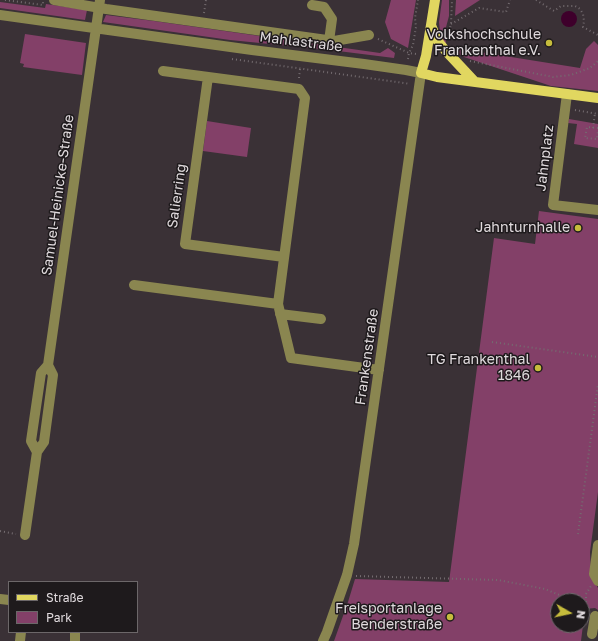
<!DOCTYPE html>
<meta charset="utf-8">
<style>
body{margin:0}
#map{position:relative;width:598px;height:641px;overflow:hidden;background:#3a3136;font-family:"Golos Text",sans-serif}
canvas{display:block}
.legend{position:absolute;left:8px;top:581px;width:130px;height:52px;box-sizing:border-box;background:#1e1a1c;border:1px solid #6c6769;margin:0;padding:5px 7px;list-style:none;font-size:12px;color:#e0dadd}
.legend li{display:flex;align-items:center;gap:8px;height:20px}
.legend b{width:20px;border:1px solid #6c6769}
.north{position:absolute;left:550px;top:593px;width:40px;height:40px;box-sizing:border-box;background:#1e1a1c;border:1px solid #6c6769;border-radius:50%;rotate:99deg;font-size:11px;font-weight:700;line-height:16px;text-align:center;color:#e0dadd}
.north::after{content:'';display:block;margin:auto;width:14px;height:18px;background:#c6bc3c;clip-path:polygon(50% 0,100% 100%,50% 72%,0 100%)}
</style>
<div id="map">
<canvas width="598" height="641"></canvas>
<ul class="legend">
<li><b style="height:5px;background:#e1d760"></b>Straße</li>
<li><b style="height:11px;background:#834068"></b>Park</li>
</ul>
<div class="north">N</div>
</div>
<script>
const context = document.querySelector('canvas').getContext('2d');
context.lineJoin = 'round';
function fill(path, color) { context.fillStyle = color; context.fill(path, 'evenodd'); }
const toPath = rows => new Path2D(rows.map(r => 'M' + r).join(''));
function stroke(path, color, width, dash) { context.strokeStyle = color; context.lineWidth = width; context.lineCap = dash ? 'butt' : 'round'; context.setLineDash(dash || []); context.stroke(path); }
function write(font, color, halo, rows, align = 'center') {
  context.font = font + ' "Golos Text",sans-serif'; context.lineWidth = 3; context.setLineDash([]); context.textBaseline = 'middle'; context.strokeStyle = halo; context.fillStyle = color; for (const [text, x, y, turn = 0] of rows) {
    context.save(); context.translate(x, y); context.rotate((+turn || 0) * Math.PI / 180); context.textAlign = isNaN(turn) ? turn : align; if (halo) context.strokeText(text, 0, 0); context.fillText(text, 0, 0); context.restore();
  }
}
fill(toPath([
 [391,0,416,0,408,48,391,39,385,22],
 [442,0,449,0,449,16,445,31,446,44,444,43,440,32,439,22],
 [456,0,480,0,455,16],
 [0,2,45,8,46,4,87,10,85,20,0,8],
 [106,15,154,21,380,53,388,48,395,53,394,58,330,50,230,40,103,22],
 [25,34,86,43,82,75,23,67,24,64,20,63],
 [594,41,598,45,598,91,551,86,464,57,457,53,461,49,580,68,586,49],
 [569,119,598,124,598,148,574,144,577,124,568,123],
 [207,121,251,128,247,157,203,151],
 [539,211,598,219,598,492,590,552,591,575,598,588,598,610,595,608,585,609,581,641,334,641,348,602,355,579,449,582,494,238,535,244],
 [558,601,582,601,582,625,558,625]
]), '#834068');
fill(toPath([
 '561 19a8 8 0 1 1 16 0a8 8 0 1 1-16 0Z'
]), '#3e002b');
stroke(toPath([
 [5,0,43,5,43,1],
 [536,0,554,11,561,6,575,6,580,9,583,14,584,21,583,27,598,35],
 [204,13,206,0],
 [451,24,479,8,506,12,510,0],
 [378,39,409,53,416,54],
 [449,39,449,32,451,24,452,0],
 [232,59,404,83,410,84],
 [408,59,409,53,413,45,416,27,415,18,418,0],
 [470,61,553,77,571,75,590,68,598,61],
 [299,78,300,69],
 [575,110,598,114],
 [593,128,595,113],
 [598,128,587,127,585,138,597,139,598,130],
 [492,342,598,357],
 [0,531,16,534],
 [578,534,598,384],
 [356,576,498,580,545,589,574,601],
 [582,604,586,606,589,609],
 [586,606,586,594,591,586]
]), '#746c70', 2, [1, 3]);
stroke(toPath([
 [54,0,106,9,334,41,369,35],
 [312,5,324,7,332,19,329,41],
 [0,15,252,50,364,64,406,70,421,73,354,544,347,575,327,632,323,641],
 [163,71,299,89,305,98,278,304,291,358,379,370],
 [208,77,185,244,284,257],
 [567,94,553,205,598,210],
 [134,285,278,304],
 [280,314,321,319],
 [37,452,44,442,53,375,48,365],
 [25,535,37,452,31,441,41,373,48,365,100,0],
 [598,545,594,574,598,581],
 [0,599,9,600],
 [592,634,595,616,598,618],
 [20,641,21,632],
 [75,641,75,632]
]), '#8a8650', 10);
stroke(toPath([
 [435,0,426,56,421,73,437,77,598,98],
 [431,25,437,40,445,50,474,81]
]), '#e1d760', 10);
for (const [x, y, r, color] of [
 [549,43,4,"#c6bc3c"],
 [578,228,4,"#c6bc3c"],
 [538,368,4,"#c6bc3c"],
 [450,617,4,"#c6bc3c"]
]) { const dot = new Path2D(); dot.arc(x, y, r, 0, 2 * Math.PI); context.fillStyle = color; context.fill(dot); stroke(dot, '#1e1a1c', 1.5); }
write('14px', '#e0dadd', '#1e1a1c', [
 ["Volkshochschule",541,35],
 ["Frankenthal e.V.",541,51],
 ["Jahnturnhalle",570,228],
 ["TG Frankenthal",530,360],
 ["1846",530,376],
 ["Freisportanlage",442,609],
 ["Benderstraße",442,625]
], 'right');
write('14px', '#e0dadd', '#1e1a1c', [
 ["Mahlastraße",301,42,7],
 ["Jahnplatz",545,158,-83],
 ["Samuel-Heinicke-Straße",58,195,-82],
 ["Salierring",177,196,-82],
 ["Frankenstraße",367,357,-82]
]);
</script>
